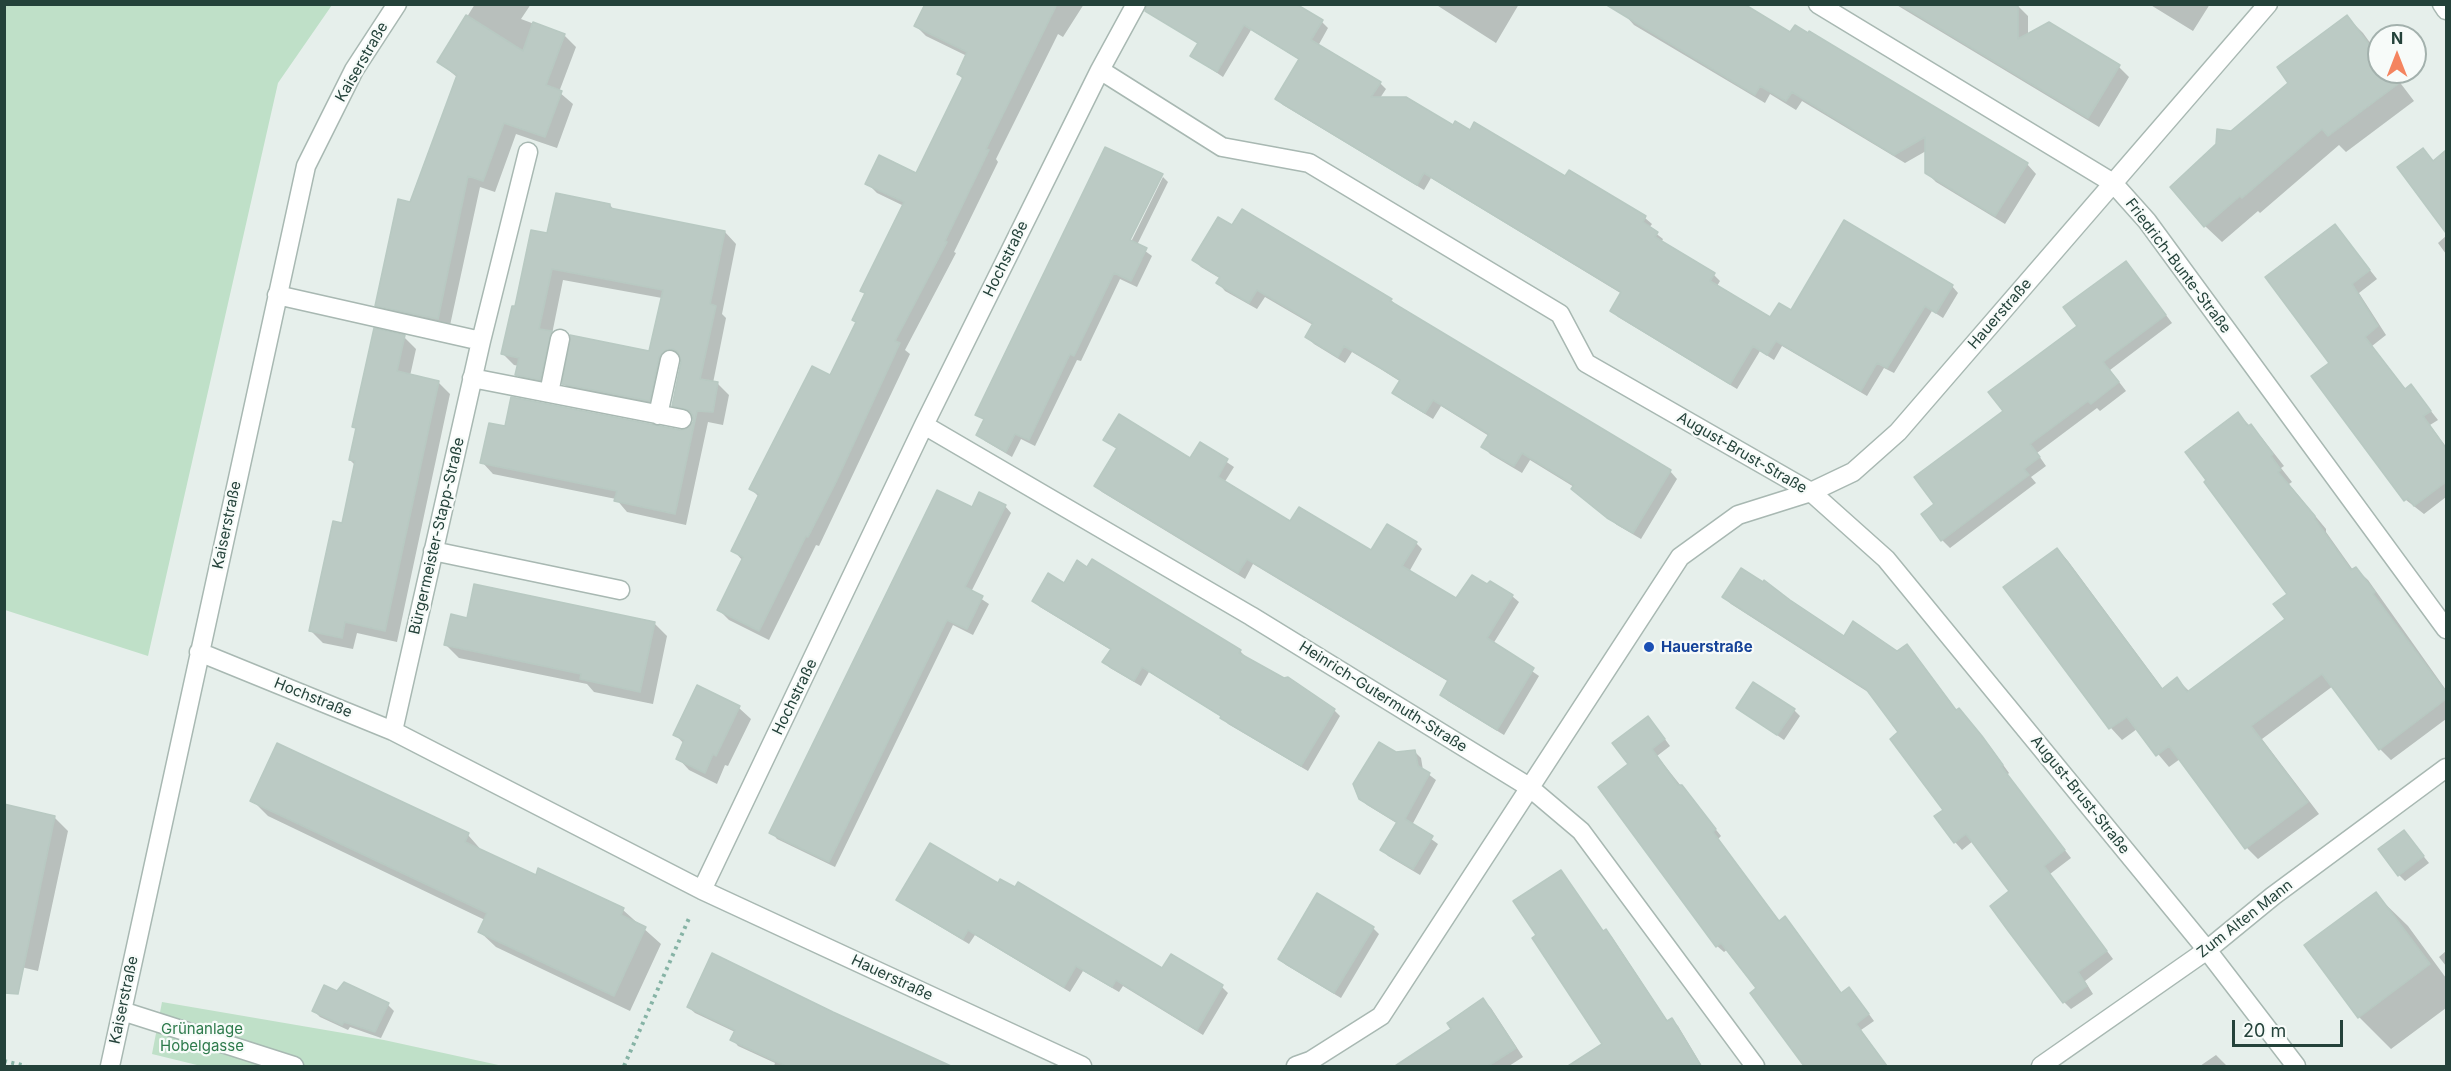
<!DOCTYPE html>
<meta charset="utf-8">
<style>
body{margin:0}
#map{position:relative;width:2451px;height:1071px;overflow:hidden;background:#e6efeb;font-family:Inter,sans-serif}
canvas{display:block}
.frame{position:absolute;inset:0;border:6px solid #24423a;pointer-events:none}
.north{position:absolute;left:2367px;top:24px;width:60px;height:60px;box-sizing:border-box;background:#f7fbf9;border:2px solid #a3b1ad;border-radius:50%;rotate:0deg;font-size:16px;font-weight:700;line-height:24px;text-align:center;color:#24423a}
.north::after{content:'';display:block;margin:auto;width:21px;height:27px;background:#f4845f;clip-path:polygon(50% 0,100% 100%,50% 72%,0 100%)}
.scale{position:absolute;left:2232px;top:1020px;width:111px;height:27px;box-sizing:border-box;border:3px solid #24423a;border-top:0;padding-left:8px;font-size:18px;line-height:21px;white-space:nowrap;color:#24423a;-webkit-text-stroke:4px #f7fbf9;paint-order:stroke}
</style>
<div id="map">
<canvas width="2451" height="1071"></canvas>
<div class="frame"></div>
<div class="north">N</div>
<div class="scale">20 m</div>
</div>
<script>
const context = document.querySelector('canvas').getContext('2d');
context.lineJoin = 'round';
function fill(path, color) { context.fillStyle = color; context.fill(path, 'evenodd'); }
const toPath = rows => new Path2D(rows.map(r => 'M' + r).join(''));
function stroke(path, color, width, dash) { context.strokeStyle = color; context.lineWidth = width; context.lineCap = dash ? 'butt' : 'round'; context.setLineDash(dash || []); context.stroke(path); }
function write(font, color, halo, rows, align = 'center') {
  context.font = font + ' Inter,sans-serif'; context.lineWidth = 4.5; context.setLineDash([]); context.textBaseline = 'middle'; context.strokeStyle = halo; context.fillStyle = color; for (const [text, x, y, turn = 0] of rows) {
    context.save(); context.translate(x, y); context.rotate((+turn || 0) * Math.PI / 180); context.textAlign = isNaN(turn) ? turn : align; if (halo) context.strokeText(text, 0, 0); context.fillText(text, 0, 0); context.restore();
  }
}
fill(toPath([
 [5,4,332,5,278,83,148,656,5,610],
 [162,1002,384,1040,503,1066,201,1066,152,1054]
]), '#bfe0c8');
fill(toPath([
 [475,4,531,4,521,19,564,35,576,47,559,92,573,104,557,148,516,134,495,192,480,187,449,330,389,317,377,305,458,78,439,62],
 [927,4,1084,4,1063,37,1058,34,996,159,998,162,954,252,956,253,905,350,910,354,819,546,816,545,769,640,729,620,719,610,743,561,733,550,759,497,751,489,831,377,857,323,853,320,866,295,861,290,904,206,877,193,867,183,917,175,963,79,958,74,967,56,926,36,916,26],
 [1435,4,1519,4,1496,43],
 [1895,4,2016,4,2028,16,2028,35,2049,24,2119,67,2129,77,2099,127],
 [2149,4,2210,4,2193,31],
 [1625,15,2027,164,2036,174,2005,224,1936,182,1926,172,1926,151,1905,163,1802,101,1796,110,1770,94,1765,103,1634,25],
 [2347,17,2363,33,2379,55,2379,72,2392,72,2414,101,2346,152,2339,145,2260,213,2258,211,2222,242,2205,226,2290,83],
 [1165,21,1322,22,1328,28,1318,46,1380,83,1386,89,1380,98,1454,127,1565,178,1569,172,1645,218,1652,224,1649,228,1663,239,1661,243,1714,275,1720,281,1717,286,1771,319,1792,312,1845,222,1952,286,1958,293,1943,318,1932,311,1894,373,1884,368,1867,396,1782,346,1774,360,1760,351,1737,389,1618,317,1612,311,1622,294,1431,178,1424,190,1283,105,1277,99,1300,60,1251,30,1223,77,1192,56,1199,44],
 [2446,152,2446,231,2399,168,2433,162],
 [1163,177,1168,182,1137,245,1152,256,1137,287,1120,279,1081,361,1077,360,1035,446,1021,439,1012,457,985,441,978,435,985,421,977,414,1126,246,1128,248],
 [610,205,615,211,725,232,736,244,722,314,726,318,713,383,718,384,729,395,723,425,708,422,686,525,627,512,616,499,493,474,482,462,506,427,680,432,687,431,694,422,694,419,685,416,673,405,682,360,678,360,661,412,575,395,564,384,651,352,662,298,563,280,552,334,562,344,551,390,528,386,517,375,519,366,514,365,503,354,516,308,548,235],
 [2335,226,2377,279,2359,293,2386,335,2372,346,2406,390,2411,386,2438,420,2430,425,2446,447,2446,497,2424,514,2406,500,2331,363],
 [2446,236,2446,254,2438,243],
 [1194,260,1391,300,1398,307,1670,471,1677,479,1641,539,1617,525,1581,496,1574,487,1530,460,1522,473,1490,454,1483,446,1489,436,1441,406,1433,419,1402,400,1394,393,1401,382,1382,370,1352,352,1345,363,1314,344,1307,337,1313,325,1265,297,1257,309,1225,291,1218,283,1221,279,1201,267],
 [2133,271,2172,323,2110,370,2126,391,2100,411,2097,408,2037,453,2046,466,2031,477,2036,483,1950,548,1942,540,1936,505,2005,412,2079,326],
 [404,337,416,349,410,376,438,382,450,394,397,642,357,633,353,649,323,643,311,631,343,525,355,465,350,460,357,429,354,426],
 [2238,414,2262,438,2284,466,2281,468,2292,482,2289,484,2326,529,2326,532,2353,570,2356,569,2368,580,2446,690,2446,719,2391,760,2380,749,2333,686,2262,739,2319,814,2258,859,2247,848,2180,759,2169,767,2137,729,2122,740,2111,728,2006,587,2057,549,2068,561,2163,689,2177,679,2190,692,2287,620,2289,594],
 [1105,440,1191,460,1200,444,1234,467,1224,483,1291,523,1371,552,1416,543,1422,549,1409,572,1456,600,1490,583,1512,596,1519,602,1493,644,1539,676,1504,735,1448,701,1442,695,1449,682,1253,564,1245,579,1102,492,1096,486,1118,450],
 [1005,506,1011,513,971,592,989,604,973,635,953,625,835,867,777,839,771,832,973,509],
 [1065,585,1240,651,1246,657,1334,710,1340,716,1308,771,1228,724,1222,717,1149,672,1141,686,1110,668,1104,662,1111,650,1040,607,1033,600],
 [1724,597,1789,601,1844,638,1897,652,1907,646,1914,653,1957,711,1966,717,1989,745,2009,773,2007,775,2071,858,2050,874,2113,959,2085,981,2093,994,2071,1009,2064,1002,2011,892,1973,841,1962,850,1955,842,1945,810,1900,733,1871,694,1731,604],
 [468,620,654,623,667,636,653,704,594,692,587,684,459,658,446,645],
 [698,687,739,708,751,719,728,766,725,765,717,784,689,770,678,758,684,744,675,734],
 [1738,708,1794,710,1800,716,1784,740],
 [1654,724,1670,746,1657,756,1721,836,1718,839,1780,922,1785,918,1791,924,1842,994,1849,989,1855,995,1874,1021,1861,1030,1887,1066,1807,1066,1752,993,1758,988,1728,949,1724,952,1717,946,1600,787,1630,765],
 [1415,752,1421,758,1423,770,1436,780,1412,825,1438,844,1420,875,1388,856,1382,850,1398,824,1367,805,1360,798],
 [252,800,468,835,483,852,536,877,539,870,623,910,661,944,630,1011,496,947,480,932,485,920,268,816],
 [54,817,68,831,38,971,4,963],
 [2404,832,2429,863,2405,881,2399,875],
 [1561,872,1604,932,1606,931,1612,937,1668,1022,1672,1020,1678,1026,1702,1066,1626,1066,1538,936],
 [998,885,1163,970,1172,956,1222,987,1228,993,1203,1035,1123,986,1119,992,1083,971,1070,992,975,935,969,944,904,905,898,899],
 [2375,894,2408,926,2446,978,2446,1008,2391,1049,2359,1017],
 [1373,928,1379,934,1341,998,1286,965,1279,959],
 [2446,951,2446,966,2439,957],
 [713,955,945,1066,774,1066,775,1063,738,1046,732,1039,735,1032,695,1013,688,1007],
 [337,993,388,1005,394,1011,381,1038,350,1027,348,1030,320,1017,314,1011],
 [1483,1000,1491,1008,1523,1057,1509,1066,1397,1066,1453,1029],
 [2216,1055,2227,1066,2200,1066]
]), '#0003');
const building = toPath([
 [925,4,1057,4,986,149,989,150,945,241,947,242,895,341,900,343,836,482,808,537,806,536,759,631,717,610,743,557,731,551,759,494,749,489,812,366,830,375,856,322,852,320,865,293,860,291,904,202,865,184,879,155,916,173,963,77,957,74,967,52,914,26,925,4],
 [1147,4,1296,4,1323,20,1311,40,1381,82,1371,97,1406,97,1453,125,1455,121,1470,130,1474,122,1565,176,1569,170,1646,216,1643,222,1658,232,1655,237,1715,273,1710,281,1770,317,1779,303,1791,310,1844,220,1953,285,1936,313,1925,306,1887,368,1877,363,1861,391,1776,341,1767,355,1753,346,1730,384,1610,311,1621,292,1424,173,1417,185,1275,99,1299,59,1244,25,1217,72,1190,56,1198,43,1145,11,1147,4],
 [1605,4,1744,4,1790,32,1795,25,1808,33,1809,31,2028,163,1995,216,1925,173,1925,137,1894,155,1792,92,1786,101,1760,86,1755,95,1605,4],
 [1899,4,2018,4,2018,39,2049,22,2120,65,2088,118,1899,4],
 [466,15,523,51,533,22,565,34,546,85,562,91,545,137,504,123,483,181,468,176,438,319,375,306,398,199,410,202,457,75,437,62,466,15],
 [2347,15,2379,58,2379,72,2389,72,2398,84,2328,136,2322,129,2242,198,2240,196,2204,227,2170,187,2216,144,2217,129,2231,131,2288,83,2277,67,2347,15],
 [1105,147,1163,174,1130,240,1147,248,1131,281,1114,273,1074,356,1070,354,1029,440,1015,434,1006,452,976,435,984,419,975,415,1105,147],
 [2423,148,2433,161,2446,150,2446,233,2397,167,2423,148],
 [556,193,610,204,610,208,725,231,710,304,716,306,700,379,718,382,713,412,697,411,675,514,614,501,617,491,480,463,489,423,505,426,511,397,680,430,686,429,693,422,693,416,689,410,672,406,681,362,678,352,673,349,666,350,659,357,650,401,562,384,570,335,649,351,663,290,552,269,539,329,552,331,540,380,515,375,519,358,501,354,512,306,515,306,531,230,547,233,556,193],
 [1242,209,1392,299,1390,301,1671,470,1633,533,1607,518,1571,489,1574,485,1522,453,1514,466,1481,447,1489,434,1433,400,1425,413,1392,393,1400,380,1373,363,1344,346,1338,357,1305,337,1313,323,1257,290,1249,303,1216,283,1220,277,1192,260,1218,217,1232,225,1242,209],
 [2335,224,2370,270,2352,284,2378,326,2365,337,2405,389,2411,384,2431,411,2423,416,2446,448,2446,482,2414,506,2408,498,2404,501,2311,376,2329,363,2265,277,2335,224],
 [2126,261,2166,315,2103,362,2119,382,2091,404,2088,401,2030,444,2040,457,2024,469,2029,475,1941,541,1921,514,1934,504,1914,477,2003,411,1988,392,2077,326,2063,307,2126,261],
 [374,328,405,335,397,371,439,381,385,631,345,622,342,638,309,631,333,521,342,523,355,461,349,460,356,428,352,427,374,328],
 [2238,412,2248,426,2251,424,2273,454,2271,456,2281,470,2278,472,2315,516,2315,519,2351,570,2356,567,2375,592,2373,594,2446,692,2446,699,2379,750,2322,674,2251,726,2308,802,2245,849,2169,746,2156,756,2127,717,2109,729,2003,587,2057,548,2162,689,2177,677,2187,692,2285,619,2273,604,2287,594,2204,482,2206,480,2185,452,2238,412],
 [1119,414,1190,458,1200,442,1228,459,1218,477,1290,521,1299,507,1371,550,1387,524,1417,542,1402,566,1456,598,1472,575,1487,584,1490,581,1513,595,1487,638,1534,668,1497,730,1440,695,1448,680,1247,559,1238,573,1094,486,1117,448,1103,440,1119,414],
 [937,490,972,507,979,492,1006,505,965,587,983,596,967,629,947,620,829,862,769,833,937,490],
 [1092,559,1241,650,1239,653,1284,678,1288,677,1335,709,1301,766,1220,718,1221,716,1142,667,1134,681,1102,662,1111,649,1032,601,1048,573,1064,583,1077,560,1087,567,1092,559],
 [1741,568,1763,582,1764,580,1790,600,1844,636,1853,621,1897,651,1907,644,1956,710,1959,708,1982,736,2003,765,2001,766,2065,850,2044,866,2107,951,2078,972,2087,986,2063,1003,2009,932,1990,906,2009,891,1966,834,1954,843,1934,816,1943,810,1890,739,1898,732,1866,689,1722,597,1741,568],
 [474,584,655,622,640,692,580,679,581,674,444,645,451,614,467,618,474,584],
 [1753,682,1795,709,1777,735,1736,708,1753,682],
 [697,685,740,706,716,756,713,754,705,773,676,759,684,740,673,735,697,685],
 [1648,716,1665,739,1652,749,1678,785,1682,785,1716,829,1713,832,1779,921,1785,916,1841,993,1849,987,1869,1014,1856,1024,1887,1066,1804,1066,1750,993,1756,988,1721,943,1716,947,1598,787,1628,764,1612,743,1648,716],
 [1379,742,1396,752,1415,750,1418,766,1430,773,1405,819,1433,836,1413,869,1380,850,1397,822,1359,799,1353,784,1379,742],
 [277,743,469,833,465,842,536,875,538,868,624,908,621,915,646,927,614,996,478,932,487,913,250,801,277,743],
 [4,804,55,816,18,994,4,993,4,804],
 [2404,830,2424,856,2398,876,2378,849,2404,830],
 [930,843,998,883,1000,879,1015,887,1018,882,1162,968,1171,954,1223,985,1197,1030,1116,980,1112,987,1076,966,1064,987,968,930,963,939,896,900,930,843],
 [1561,870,1603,931,1606,929,1667,1021,1672,1018,1701,1066,1568,1066,1602,1044,1532,938,1536,935,1513,901,1561,870],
 [2376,892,2430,964,2358,1018,2304,945,2376,892],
 [1317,893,1374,927,1334,993,1278,959,1317,893],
 [712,953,833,1012,951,1066,786,1066,730,1040,735,1030,687,1007,712,953],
 [344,982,389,1003,375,1032,344,1022,342,1025,312,1011,324,985,337,991,344,982],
 [1483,998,1516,1048,1488,1066,1395,1066,1451,1029,1447,1023,1483,998]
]);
fill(building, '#bbcac4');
stroke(building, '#b8c9c2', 1.5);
const minor = toPath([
 [1818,4,2113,183,2147,221,2446,629],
 [2442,4,2446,10],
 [1100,70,1222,147,1309,163,1560,314,1586,363,1811,492,1886,559,2207,950,2296,1066],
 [277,295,481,341],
 [472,378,682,419],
 [549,393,560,339],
 [658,415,670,360],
 [924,425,1251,616,1529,787,1581,831,1755,1066],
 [433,551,620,590],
 [199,652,393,731,702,890,1082,1066],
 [393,731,481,341,528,152],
 [702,890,924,425,1100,70,1136,4],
 [122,1011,294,1066],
 [110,1066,306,166,354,70,397,4],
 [1296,1066,1310,1061,1381,1016,1680,557,1738,515,1811,492,1853,472,1898,432,2268,4],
 [2041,1066,2207,950,2273,896,2446,768]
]);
stroke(minor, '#a8b8b2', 21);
stroke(toPath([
 [4,1061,26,1066],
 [624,1066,690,916]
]), '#86b3a5', 4, [3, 4.5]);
stroke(minor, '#fff', 18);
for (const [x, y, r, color] of [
 [1649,647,6,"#1a4fb4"]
]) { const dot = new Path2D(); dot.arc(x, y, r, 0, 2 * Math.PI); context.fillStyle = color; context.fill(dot); stroke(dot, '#f7fbf9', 2); }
write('15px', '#24423a', '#f7fbf9', [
 ["Kaiserstraße",362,62,-60],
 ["Hochstraße",1006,259,-64],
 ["Friedrich-Bunte-Straße",2178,266,53],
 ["Hauerstraße",2000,314,-49],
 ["August-Brust-Straße",1742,453,30],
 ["Kaiserstraße",227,525,-78],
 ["Bürgermeister-Stapp-Straße",437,536,-77],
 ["Hochstraße",795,697,-64],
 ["Heinrich-Gutermuth-Straße",1383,697,32],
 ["Hochstraße",313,698,22],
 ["August-Brust-Straße",2080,795,51],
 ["Zum Alten Mann",2245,919,-38],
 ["Hauerstraße",892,978,25],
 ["Kaiserstraße",124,1000,-78]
]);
write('bold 15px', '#164399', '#f7fbf9', [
 ["Hauerstraße",1661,647]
], 'left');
write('15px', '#2d7a4b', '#f7fbf9', [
 ["Grünanlage",202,1029],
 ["Hobelgasse",202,1046]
]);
</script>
